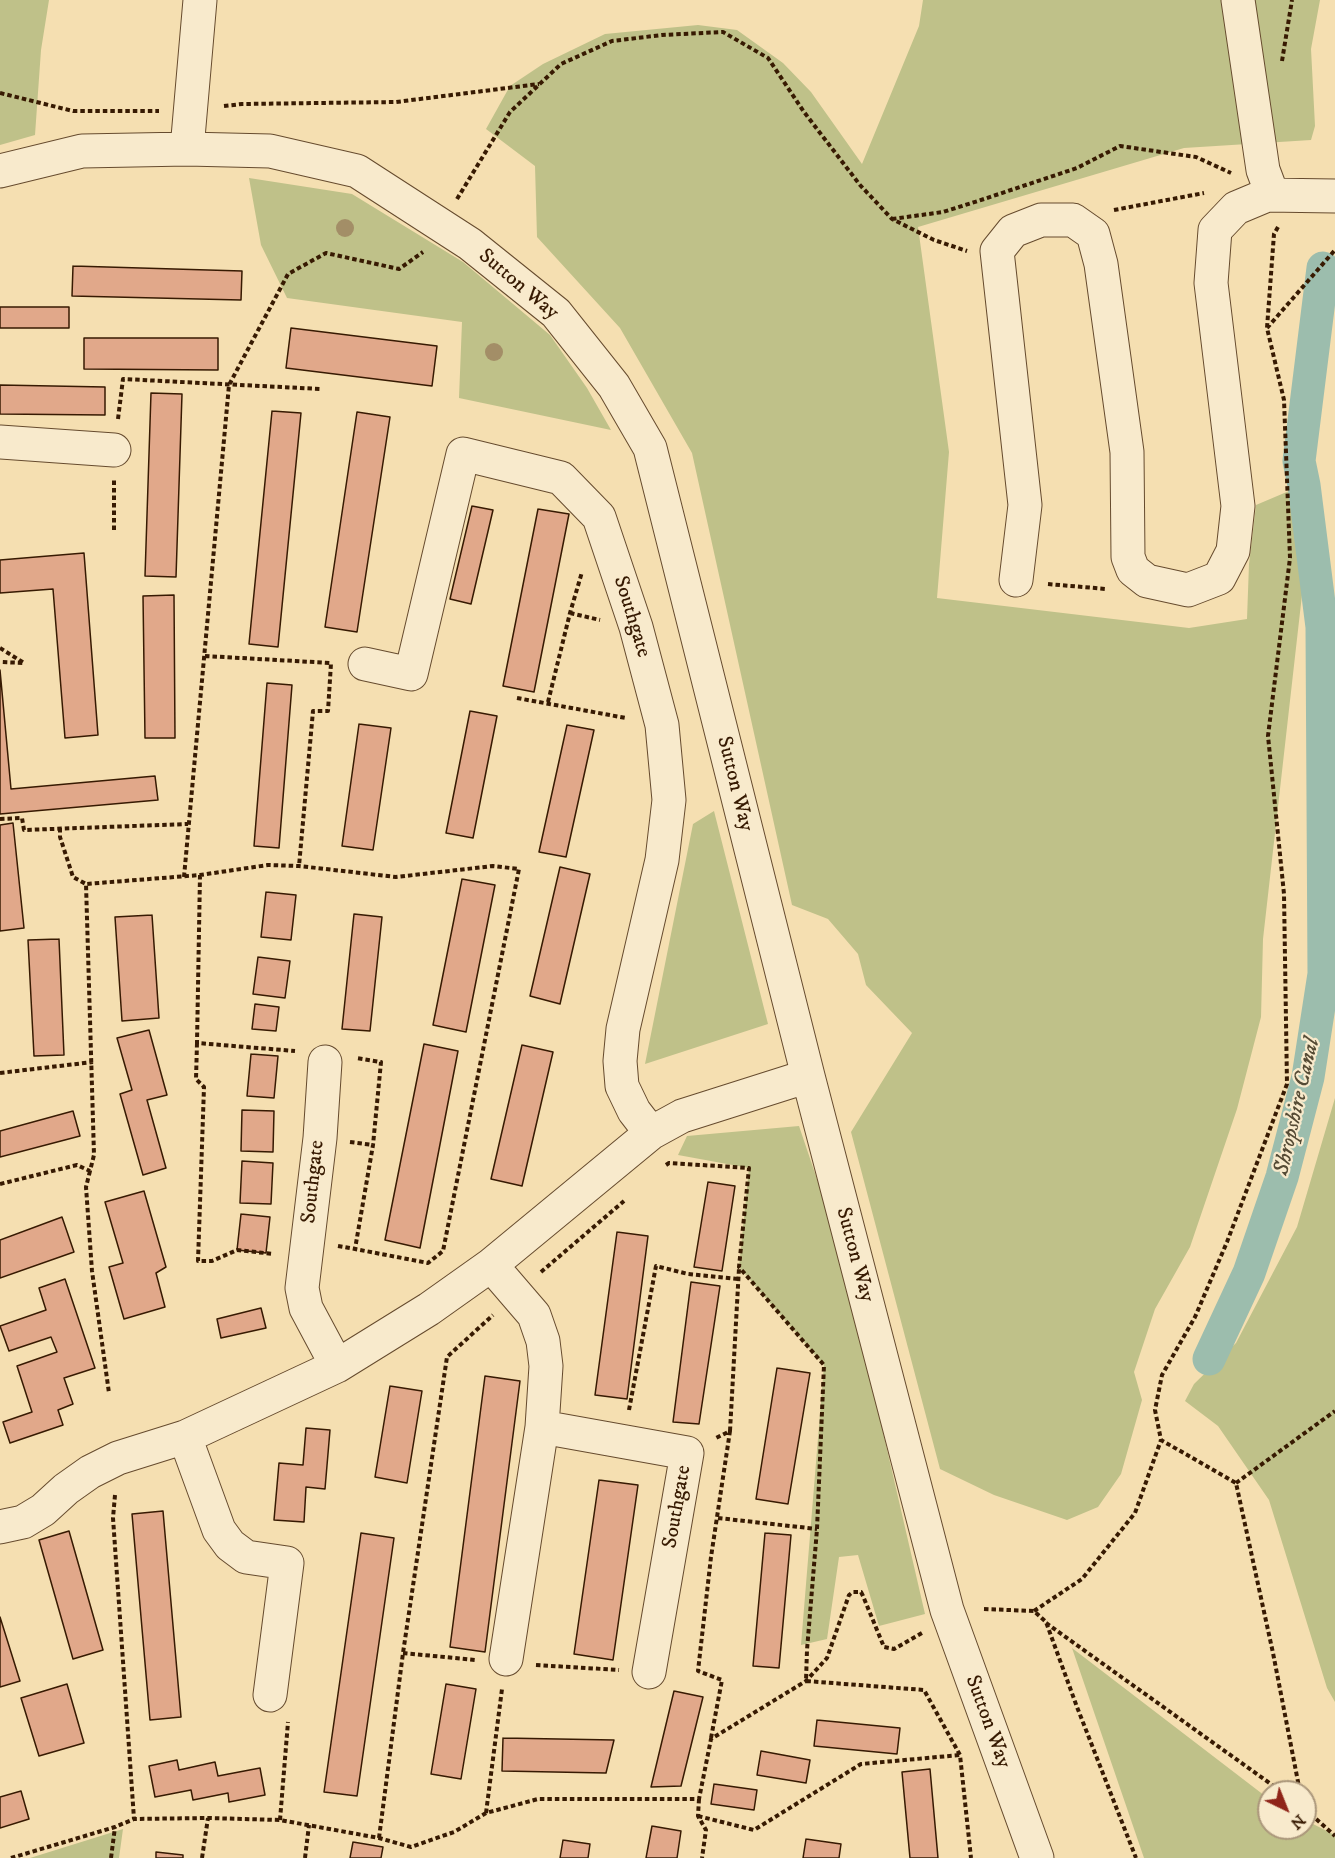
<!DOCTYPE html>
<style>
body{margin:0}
#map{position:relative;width:1335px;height:1858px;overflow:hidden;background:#f5dfb1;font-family:"IM FELL DW Pica",serif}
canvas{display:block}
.north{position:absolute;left:1257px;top:1780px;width:60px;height:60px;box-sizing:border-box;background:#f8eacc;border:2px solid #ab977b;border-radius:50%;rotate:137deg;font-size:16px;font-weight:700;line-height:24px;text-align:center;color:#371a02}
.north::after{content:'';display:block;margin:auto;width:21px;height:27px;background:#8f2418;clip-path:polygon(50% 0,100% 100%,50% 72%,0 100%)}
</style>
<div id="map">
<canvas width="1335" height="1858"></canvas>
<div class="north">N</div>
</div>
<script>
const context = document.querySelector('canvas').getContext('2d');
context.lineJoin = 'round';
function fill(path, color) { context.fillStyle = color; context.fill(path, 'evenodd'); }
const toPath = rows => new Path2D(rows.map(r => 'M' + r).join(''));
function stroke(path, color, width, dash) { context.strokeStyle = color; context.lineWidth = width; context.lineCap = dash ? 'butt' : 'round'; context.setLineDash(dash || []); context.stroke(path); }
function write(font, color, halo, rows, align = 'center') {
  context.font = font + ' "IM FELL DW Pica",serif'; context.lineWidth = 4.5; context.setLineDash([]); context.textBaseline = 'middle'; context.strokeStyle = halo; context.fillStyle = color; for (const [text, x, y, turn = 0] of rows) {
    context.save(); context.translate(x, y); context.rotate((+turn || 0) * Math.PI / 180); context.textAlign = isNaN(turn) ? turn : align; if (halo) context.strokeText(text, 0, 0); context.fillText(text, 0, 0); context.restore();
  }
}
fill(toPath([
 [0,0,49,0,41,50,35,135,0,145],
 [923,0,1320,0,1311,49,1315,126,1311,140,1184,148,918,227,949,452,937,598,1189,628,1247,619,1249,564,1256,505,1315,480,1263,939,1261,1017,1237,1109,1190,1247,1155,1309,1134,1372,1142,1400,1121,1474,1098,1507,1067,1520,994,1495,940,1469,851,1132,912,1033,866,985,858,954,828,919,792,905,692,453,620,328,537,237,535,166,486,129,510,86,543,64,605,34,698,25,737,30,783,63,811,92,862,164,919,26],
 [249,178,352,194,463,262,550,335,587,388,611,430,459,398,462,322,287,298,261,245],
 [714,811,768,1024,645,1064,693,824],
 [1335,1098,1335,1702,1327,1688,1269,1500,1218,1426,1185,1401,1194,1384,1236,1343,1297,1227],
 [799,1126,841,1250,925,1614,879,1626,858,1555,839,1557,827,1639,801,1645,824,1365,739,1267,749,1168,678,1155,687,1136],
 [1072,1648,1269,1799,1269,1828,1305,1828,1305,1820,1335,1835,1335,1858,1144,1858],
 [123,1829,119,1858,30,1858]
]), '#bfc189');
stroke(toPath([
 [1209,1359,1249,1273,1282,1177,1308,1077,1324,974,1322,627,1304,485,1299,461,1323,268]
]), '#9cbdad', 33);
const building = toPath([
 [73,266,242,271,241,300,72,296,73,266],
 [0,307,69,307,69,328,0,328,0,307],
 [291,328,437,346,432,386,286,368,291,328],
 [84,338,218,338,218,370,84,369,84,338],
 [0,385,105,387,105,415,0,414,0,385],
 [151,393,182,394,176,577,145,576,151,393],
 [272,411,301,413,278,647,249,644,272,411],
 [357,412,390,417,357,632,325,627,357,412],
 [472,506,493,510,471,604,450,599,472,506],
 [538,509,569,514,534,692,503,686,538,509],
 [84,553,98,735,65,738,53,589,0,593,0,560,84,553],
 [174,595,175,738,145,738,143,596,174,595],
 [0,670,11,789,155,776,158,800,0,814,0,670],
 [267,683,292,685,279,848,254,846,267,683],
 [470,711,497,716,473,838,446,833,470,711],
 [359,724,391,728,373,850,342,846,359,724],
 [567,725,594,730,566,857,539,852,567,725],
 [13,823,24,928,0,931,0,825,13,823],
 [560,867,590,874,560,1004,530,996,560,867],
 [462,879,495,885,466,1032,433,1025,462,879],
 [266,892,296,895,291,940,261,937,266,892],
 [354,914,382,917,370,1031,342,1029,354,914],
 [152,915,159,1018,122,1021,115,917,152,915],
 [59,939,64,1055,34,1056,28,940,59,939],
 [258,957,290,961,285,998,253,994,258,957],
 [255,1004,279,1007,276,1031,252,1029,255,1004],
 [149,1030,167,1095,147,1100,166,1168,143,1175,120,1094,132,1090,117,1038,149,1030],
 [424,1044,458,1051,420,1248,385,1240,424,1044],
 [522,1045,553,1052,522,1186,491,1179,522,1045],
 [251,1054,278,1056,274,1098,247,1096,251,1054],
 [242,1110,274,1111,273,1152,241,1151,242,1110],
 [73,1111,80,1136,0,1157,0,1131,73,1111],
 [242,1161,273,1163,271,1204,240,1203,242,1161],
 [708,1182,735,1186,722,1271,694,1267,708,1182],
 [144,1191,166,1267,156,1273,165,1307,124,1319,109,1267,123,1263,105,1202,144,1191],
 [241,1214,270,1217,266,1253,237,1250,241,1214],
 [62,1217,74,1252,0,1278,0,1240,62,1217],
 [617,1232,648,1236,627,1399,595,1395,617,1232],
 [65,1279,95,1368,64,1378,73,1404,58,1410,63,1425,10,1443,3,1422,32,1412,17,1366,57,1352,51,1337,9,1351,0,1326,46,1310,39,1288,65,1279],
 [691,1282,720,1286,699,1424,673,1422,691,1282],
 [261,1308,266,1328,221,1338,217,1319,261,1308],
 [777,1368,810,1373,788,1504,756,1499,777,1368],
 [485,1376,520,1381,485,1652,450,1647,485,1376],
 [390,1386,422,1391,407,1483,375,1477,390,1386],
 [306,1428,330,1430,325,1489,306,1487,304,1522,274,1520,279,1463,303,1465,306,1428],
 [599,1480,638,1485,613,1660,574,1654,599,1480],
 [163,1511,181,1717,150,1720,132,1514,163,1511],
 [69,1531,103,1650,73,1659,39,1540,69,1531],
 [361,1533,394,1538,357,1796,324,1792,361,1533],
 [765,1533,791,1535,779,1668,753,1666,765,1533],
 [0,1617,20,1681,0,1687,0,1617],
 [67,1684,84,1743,39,1756,21,1698,67,1684],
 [446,1684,476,1689,461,1779,431,1774,446,1684],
 [674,1691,703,1697,681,1786,651,1787,674,1691],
 [817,1720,900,1728,897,1754,814,1746,817,1720],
 [503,1738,614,1740,606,1773,502,1771,503,1738],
 [761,1751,810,1760,806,1783,757,1775,761,1751],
 [177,1760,179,1770,215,1762,218,1776,260,1768,265,1795,229,1802,228,1793,193,1800,191,1790,155,1797,149,1766,177,1760],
 [930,1769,938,1858,910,1858,902,1772,930,1769],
 [714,1784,757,1790,754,1810,711,1804,714,1784],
 [21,1791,29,1819,0,1828,0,1797,21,1791],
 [652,1826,681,1831,677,1858,646,1858,652,1826],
 [806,1839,841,1844,839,1858,803,1858,806,1839],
 [563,1840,590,1844,588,1858,560,1858,563,1840],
 [353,1842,383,1847,381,1858,350,1858,353,1842],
 [156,1852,183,1855,183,1858,156,1858,156,1852]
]);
fill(building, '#e1a88a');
stroke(building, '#371a02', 1.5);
const minor = toPath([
 [1238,0,1263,170,1272,194],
 [187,149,200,0],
 [0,171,82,151,187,149,270,151,357,171,470,244,556,313,614,386,650,448,808,1076,947,1610,1037,1858],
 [0,442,114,450],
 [1016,580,1025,505,997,251,1013,231,1041,220,1073,220,1093,234,1101,264,1127,452,1128,557,1133,570,1147,581,1188,590,1219,578,1233,551,1238,506,1211,283,1215,230,1236,208,1267,195,1335,196],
 [365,664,411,674,463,454,561,478,599,517,636,627,662,725,669,800,662,860,623,1029,620,1061,622,1086,634,1111,651,1133],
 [325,1062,320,1138,302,1288,306,1308,337,1366],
 [491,1265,534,1315,543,1341,546,1366,542,1427,506,1659],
 [542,1427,687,1453,649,1672],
 [185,1437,219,1530,230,1545,246,1557,287,1563,270,1695],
 [0,1527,23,1522,43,1510,66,1489,90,1472,118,1458,185,1437,337,1366,429,1309,491,1265,651,1133,682,1116,808,1076]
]);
stroke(minor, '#664b2e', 35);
stroke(toPath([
 [1282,61,1292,0],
 [0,93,73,111,159,111],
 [224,106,242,104,396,102,539,84],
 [457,199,510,112,561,64,612,41,662,35,723,32,768,58,804,112,860,185,892,219,934,240,967,251],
 [1114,210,1204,193],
 [892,219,943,212,978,201,1077,168,1120,146,1196,157,1231,173],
 [1278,227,1274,234,1267,328,1284,400,1290,558,1268,736,1284,894,1287,1084,1227,1242,1195,1317,1162,1375,1155,1410,1161,1440,1236,1483,1273,1653,1300,1792],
 [1267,328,1335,250],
 [118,419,123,379,320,389],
 [114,530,114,480],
 [1048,584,1106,589],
 [570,613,600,620],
 [0,648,24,663,0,662],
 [205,656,331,663,328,711,313,711,299,866],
 [517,698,626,718],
 [548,702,570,613,582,572],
 [0,819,22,818,24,830,188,824],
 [60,828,60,837,73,877,86,884],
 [200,875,197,1043,295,1051],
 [184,877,229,385,288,274,326,253,399,269,423,252],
 [197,1043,196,1079,204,1087,198,1261,212,1261,237,1250,274,1254],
 [0,1073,93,1062],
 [350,1142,373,1145],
 [666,1165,669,1163,749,1168,739,1267,824,1365,817,1529,807,1650,806,1681,924,1690,960,1755,971,1858],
 [90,1171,86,1187,92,1271,109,1393],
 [0,1184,77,1165,90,1171,94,1155,86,884,200,875,268,865,299,866,396,877,493,866,519,869,443,1251,428,1263,355,1249,373,1145,381,1062,356,1058],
 [338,1246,355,1249],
 [541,1272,624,1201],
 [629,1410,656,1266,688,1274,738,1279],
 [730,1431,739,1268],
 [1236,1483,1335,1411],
 [115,1495,113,1518,134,1819],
 [718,1518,817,1529],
 [984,1609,1034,1611,1046,1622,1077,1707,1136,1858],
 [1034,1611,1082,1579,1135,1513,1161,1440],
 [1046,1623,1282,1792],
 [403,1653,475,1660],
 [536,1665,619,1670],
 [711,1738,722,1680,698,1671,711,1557,730,1431,714,1439],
 [699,1799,698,1816,706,1830,702,1858],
 [1305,1809,1335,1836],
 [486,1813,502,1689],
 [698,1816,754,1830,861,1764,960,1755],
 [280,1820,288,1722],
 [379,1838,403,1653,447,1357,493,1315],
 [11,1858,115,1827,134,1819,208,1818,280,1820,379,1838,411,1847,454,1832,486,1813,538,1799,699,1799,711,1739,806,1681,827,1658,849,1595,853,1592,861,1592,863,1596,884,1647,894,1649,922,1633],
 [111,1858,115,1827],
 [202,1858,208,1818],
 [305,1858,309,1825]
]), '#371a02', 4, [4.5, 3]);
stroke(minor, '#f8eacc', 33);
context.fillStyle = '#a38e67';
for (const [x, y] of [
 [345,228],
 [494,352]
]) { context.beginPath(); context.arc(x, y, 9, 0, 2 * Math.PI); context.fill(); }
write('21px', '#371a02', '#f8eacc', [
 ["Sutton Way",518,285,40],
 ["Southgate",631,617,73],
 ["Sutton Way",734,784,76],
 ["Southgate",314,1182,-84],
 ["Sutton Way",854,1255,75],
 ["Southgate",678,1507,-80],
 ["Sutton Way",987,1722,70]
]);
write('italic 22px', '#554b35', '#f8eacc', [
 ["Shropshire Canal",1298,1107,-77]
]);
</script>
